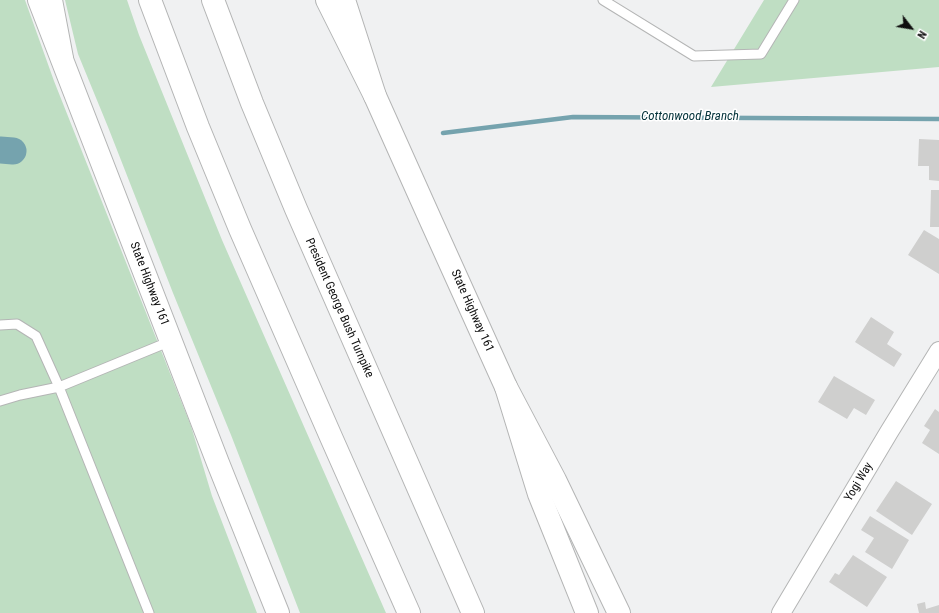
<!DOCTYPE html>
<style>
body{margin:0}
#map{position:relative;width:939px;height:613px;overflow:hidden;background:#f0f1f2;font-family:"Roboto Condensed",sans-serif}
canvas{display:block}
.north{position:absolute;left:891px;top:8px;width:40px;height:40px;-webkit-text-stroke:3px #fff;paint-order:stroke;rotate:121deg;font-size:11px;font-weight:700;line-height:16px;text-align:center;color:#0e0e0e}
.north::after{content:'';display:block;margin:auto;width:14px;height:18px;background:#0e0e0e;clip-path:polygon(50% 0,100% 100%,50% 72%,0 100%)}
</style>
<div id="map">
<canvas width="939" height="613"></canvas>
<div class="north">N</div>
</div>
<script>
const context = document.querySelector('canvas').getContext('2d');
context.lineJoin = 'round';
function fill(path, color) { context.fillStyle = color; context.fill(path, 'evenodd'); }
const toPath = rows => new Path2D(rows.map(r => 'M' + r).join(''));
function stroke(path, color, width, dash) { context.strokeStyle = color; context.lineWidth = width; context.lineCap = dash ? 'butt' : 'round'; context.setLineDash(dash || []); context.stroke(path); }
function write(font, color, halo, rows, align = 'center') {
  context.font = font + ' "Roboto Condensed",sans-serif'; context.lineWidth = 3; context.setLineDash([]); context.textBaseline = 'middle'; context.strokeStyle = halo; context.fillStyle = color; for (const [text, x, y, turn = 0] of rows) {
    context.save(); context.translate(x, y); context.rotate((+turn || 0) * Math.PI / 180); context.textAlign = isNaN(turn) ? turn : align; if (halo) context.strokeText(text, 0, 0); context.fillText(text, 0, 0); context.restore();
  }
}
fill(toPath([
 [0,0,25,0,54,81,191,426,212,496,257,613,0,613],
 [65,0,127,0,139,35,222,240,386,613,300,613,231,435,173,293,108,127,78,54],
 [764,0,939,0,939,67,711,87]
]), '#bfdec3');
stroke(toPath([
 [443,133,573,117,939,119]
]), '#75a3ae', 4.5);
stroke(toPath([
 [0,150,13,151]
]), '#75a3ae', 27);
fill(toPath([
 [919,139,939,140,939,181,929,180,929,166,918,166],
 [931,190,939,190,939,227,930,227],
 [924,230,939,239,939,274,908,255],
 [871,317,894,332,887,344,902,354,894,367,855,342],
 [834,376,875,400,866,415,854,408,847,419,818,402],
 [935,409,939,412,939,454,922,443,930,430,924,426],
 [896,481,932,504,912,535,876,511],
 [870,516,909,540,892,569,865,552,874,538,861,530],
 [853,555,887,577,867,607,829,582,835,573,839,575],
 [925,602,926,609,939,605,939,613,919,613,917,604]
]), '#cfcfce');
const service = toPath([
 [603,0,694,56,761,54,794,0],
 [0,325,17,324,36,336,59,387,171,341],
 [0,401,20,395,59,387,149,613]
]);
const minor = toPath([
 [781,613,889,432,939,351]
]);
const secondary = toPath([
 [39,0,218,463,278,613],
 [344,0,375,96,431,221,506,387,555,480,619,613]
]);
const motorway = toPath([
 [51,0,62,58],
 [150,0,198,127,240,229,331,437,409,613],
 [213,0,252,103,296,209,473,613],
 [327,0,375,96],
 [506,387,539,494,587,613]
]);
stroke(service, '#b4b5b5', 11);
stroke(minor, '#b4b5b5', 20);
stroke(secondary, '#b4b5b5', 24);
stroke(motorway, '#b4b5b5', 24);
stroke(service, '#fff', 9);
stroke(minor, '#fff', 18);
stroke(secondary, '#fff', 22);
stroke(motorway, '#fff', 22);
write('12px', '#0e0e0e', '#fff', [
 ["State Highway 161",149,284,69],
 ["President George Bush Turnpike",339,308,66],
 ["State Highway 161",472,311,66],
 ["Yogi Way",859,482,-59]
]);
write('italic 13px', '#03323a', '#fff', [
 ["Cottonwood Branch",690,117]
]);
</script>
